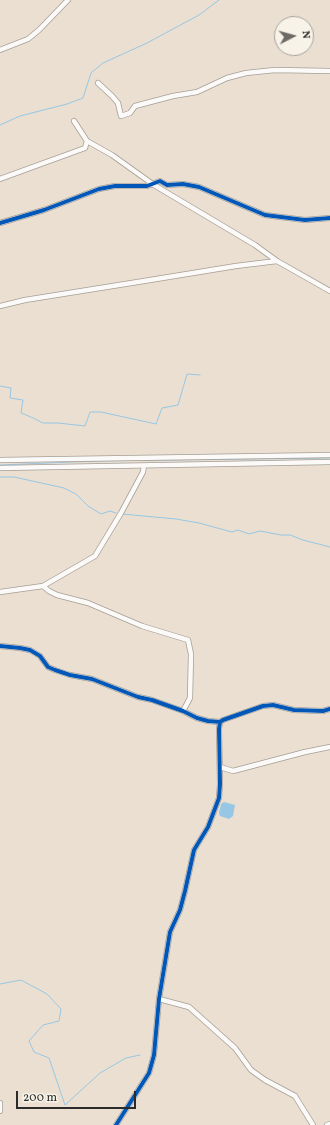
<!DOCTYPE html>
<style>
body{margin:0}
#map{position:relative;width:330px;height:1125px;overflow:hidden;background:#eadfd0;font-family:Vollkorn,serif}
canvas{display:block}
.north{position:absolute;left:274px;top:16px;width:40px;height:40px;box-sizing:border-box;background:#f7f3e8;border:1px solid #a5a39c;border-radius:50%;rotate:84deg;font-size:11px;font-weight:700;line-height:16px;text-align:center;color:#2b2b2b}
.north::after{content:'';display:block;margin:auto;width:14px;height:18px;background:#6e6a65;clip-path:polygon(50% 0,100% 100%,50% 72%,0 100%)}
.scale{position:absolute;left:16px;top:1091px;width:120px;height:18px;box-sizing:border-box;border:2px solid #2b2b2b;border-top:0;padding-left:5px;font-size:12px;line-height:14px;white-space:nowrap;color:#2b2b2b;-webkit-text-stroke:3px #f7f3e8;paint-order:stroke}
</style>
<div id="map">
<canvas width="330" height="1125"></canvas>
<div class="north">N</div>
<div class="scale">200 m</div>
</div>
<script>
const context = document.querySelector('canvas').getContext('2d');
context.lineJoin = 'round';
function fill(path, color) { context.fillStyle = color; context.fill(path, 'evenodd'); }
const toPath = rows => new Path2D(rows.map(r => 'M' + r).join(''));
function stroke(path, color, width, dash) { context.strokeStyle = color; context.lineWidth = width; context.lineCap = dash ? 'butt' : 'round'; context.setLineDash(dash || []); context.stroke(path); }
fill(toPath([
 [224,802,235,805,233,816,229,819,220,816,219,813,221,804]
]), '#97c7e4');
stroke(toPath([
 [0,125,20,116,67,104,83,98,91,73,103,63,147,43,199,15,219,0],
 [0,386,11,388,10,398,23,400,21,413,31,417,43,423,58,423,85,426,90,412,101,412,156,424,162,408,178,405,187,374,200,375],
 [0,465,96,461,330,458],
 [0,477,14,477,64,488,76,494,88,506,101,514,110,511,116,513],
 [122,514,176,519,199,523,232,532,238,530,249,534,260,531,281,535,290,535,303,540,330,547],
 [0,984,21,980,47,994,61,1009,59,1021,43,1025,29,1041,34,1052,49,1058,65,1105,100,1073,126,1058,140,1055]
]), '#97c7e4', 1);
const street = toPath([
 [0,50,28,39,39,30,68,0],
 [98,83,112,96,118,103,121,116,130,113,135,106,173,96,197,92,227,78,246,73,275,70,330,71],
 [74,121,87,141,112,155,154,185,255,245,277,261,330,291],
 [0,179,85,148,87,141],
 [0,223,44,210,99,189,115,186,147,186,160,181,167,185,183,184,199,187,265,215,305,220,330,218],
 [0,306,25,300,144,281,236,266,277,261],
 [0,460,330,455],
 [0,468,330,462],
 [43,586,49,591,57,595,88,603,142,626,188,640,191,654,190,698,183,711],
 [0,592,43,586,95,556,121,513,143,472,144,466],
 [0,646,20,648,30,650,40,656,48,667,55,670,70,675,92,679,138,697,152,700,183,711,197,718,208,721,220,722,223,720,263,706,273,705,294,710,323,711,330,709],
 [220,767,233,771,305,752,330,747],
 [159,999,189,1007,235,1048,251,1070,265,1080,295,1096,313,1125],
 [0,1103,0,1111],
 [116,1125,149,1073,154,1055,159,999,170,932,180,910,185,891,194,850,208,827,219,798,220,784,219,729,220,722],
 [327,1125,330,1124]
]);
stroke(street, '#a59e96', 6);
stroke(street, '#fcfaf8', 4.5);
stroke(toPath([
 [0,223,44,210,99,189,115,186,147,186,160,181,167,185,183,184,199,187,265,215,305,220,330,218],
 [0,646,20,648,30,650,40,656,48,667,55,670,70,675,92,679,138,697,152,700,183,711,197,718,208,721,220,722,223,720,263,706,273,705,294,710,323,711,330,709],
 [116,1125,149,1073,154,1055,159,999,170,932,180,910,185,891,194,850,208,827,219,798,220,784,219,729,220,722]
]), '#0057b8', 4);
</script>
